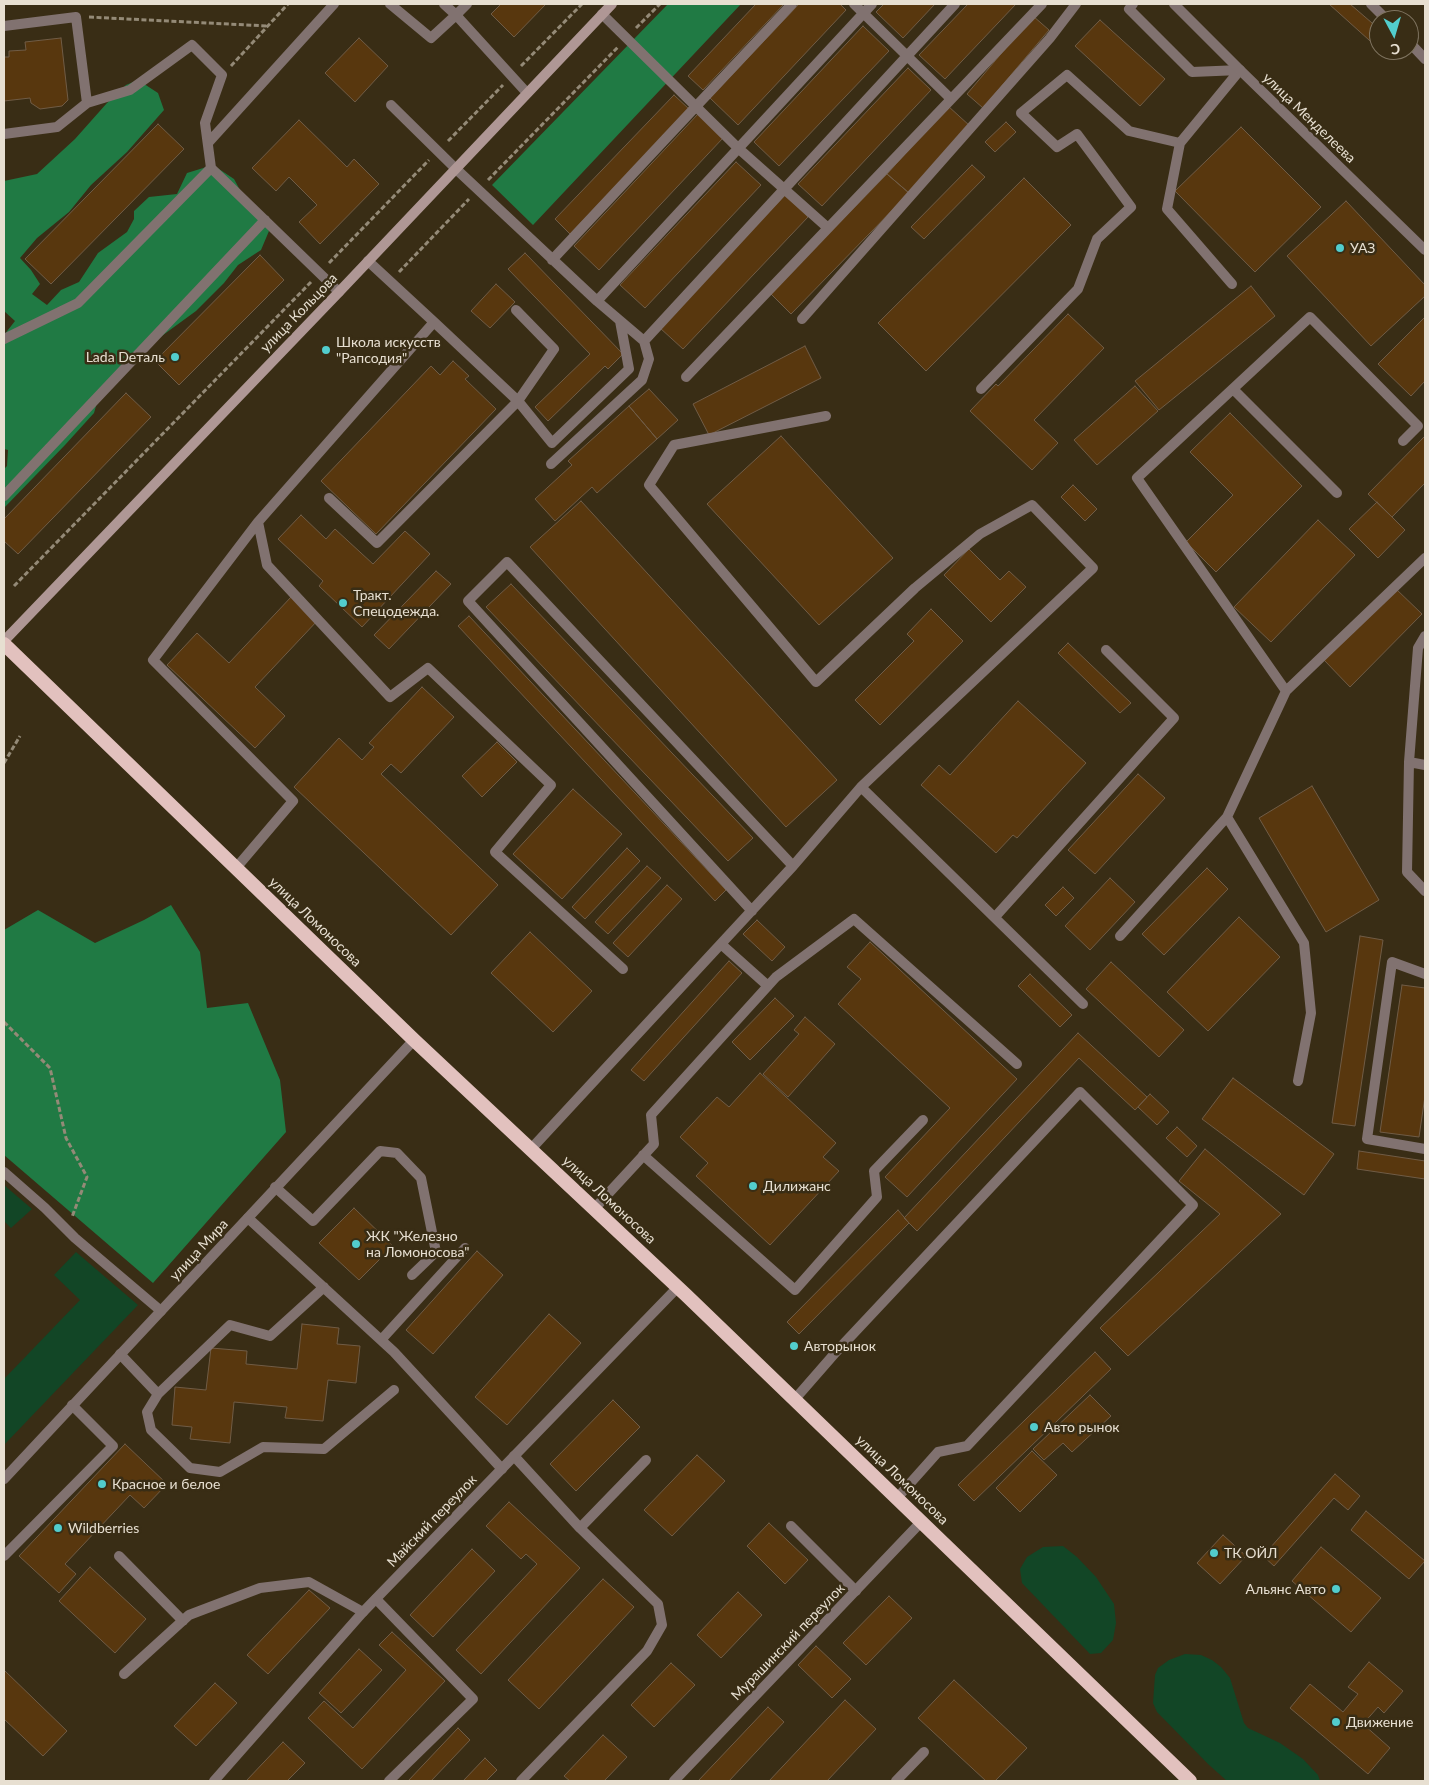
<!DOCTYPE html>
<meta charset="utf-8">
<style>
body{margin:0}
#map{position:relative;width:1429px;height:1785px;overflow:hidden;background:#392d15;font-family:Lato,sans-serif}
canvas{display:block}
.frame{position:absolute;inset:0;border:5px solid #e7dfd1;pointer-events:none}
.north{position:absolute;left:1369px;top:10px;width:50px;height:50px;box-sizing:border-box;background:#392d15;border:1px solid #7f7460;border-radius:50%;rotate:174deg;font-size:14px;font-weight:700;line-height:20px;text-align:center;color:#e7dfd1}
.north::after{content:'';display:block;margin:auto;width:18px;height:22px;background:#52cdcd;clip-path:polygon(50% 0,100% 100%,50% 72%,0 100%)}
</style>
<div id="map">
<canvas width="1429" height="1785"></canvas>
<div class="frame"></div>
<div class="north">С</div>
</div>
<script>
const context = document.querySelector('canvas').getContext('2d');
context.lineJoin = 'round';
function fill(path, color) { context.fillStyle = color; context.fill(path, 'evenodd'); }
const toPath = rows => new Path2D(rows.map(r => 'M' + r).join(''));
function stroke(path, color, width, dash) { context.strokeStyle = color; context.lineWidth = width; context.lineCap = dash ? 'butt' : 'round'; context.setLineDash(dash || []); context.stroke(path); }
function write(font, color, halo, rows, align = 'center') {
  context.font = font + ' Lato,sans-serif'; context.lineWidth = 5; context.setLineDash([]); context.textBaseline = 'middle'; context.strokeStyle = halo; context.fillStyle = color; for (const [text, x, y, turn = 0] of rows) {
    context.save(); context.translate(x, y); context.rotate((+turn || 0) * Math.PI / 180); context.textAlign = isNaN(turn) ? turn : align; if (halo) context.strokeText(text, 0, 0); context.fillText(text, 0, 0); context.restore();
  }
}
fill(toPath([
 [4,1185,32,1209,11,1228,4,1221],
 [76,1252,138,1305,4,1445,4,1379,80,1300,54,1275],
 [1063,1546,1077,1557,1096,1577,1114,1604,1116,1623,1113,1640,1101,1653,1090,1654,1022,1583,1020,1569,1027,1557,1043,1547],
 [1185,1654,1201,1655,1212,1660,1221,1667,1230,1678,1244,1723,1248,1728,1280,1743,1303,1759,1318,1775,1320,1781,1227,1781,1208,1764,1157,1712,1153,1703,1155,1675,1158,1668,1169,1660]
]), '#124626');
fill(toPath([
 [668,4,741,4,533,225,492,185],
 [138,80,158,93,164,110,127,152,91,185,69,212,37,238,20,258,31,270,40,284,32,294,47,305,61,290,79,282,98,253,127,232,134,219,134,211,149,197,177,194,187,173,213,165,234,179,240,190,269,231,261,250,238,265,224,283,196,311,148,346,98,399,94,413,65,445,4,508,4,469,7,466,8,450,4,449,4,335,15,321,4,311,4,181,37,174,75,139,107,103,126,85],
 [171,905,200,952,207,1008,248,1003,280,1080,286,1132,153,1283,4,1155,4,930,38,910,95,943,144,920]
]), '#207a44');
const building = toPath([
 [501,4,546,4,514,37,491,14,501,4],
 [756,4,784,4,703,90,688,76,756,4],
 [799,4,840,4,846,10,738,125,710,98,799,4],
 [884,4,935,4,903,38,876,12,884,4],
 [968,4,1016,4,945,79,919,55,968,4],
 [1329,4,1350,4,1379,29,1379,49,1329,4],
 [1033,16,1049,30,983,108,967,94,1033,16],
 [1100,20,1165,79,1140,106,1075,46,1100,20],
 [863,26,889,51,779,166,754,142,863,26],
 [61,38,68,100,62,106,40,109,31,103,30,98,4,101,4,57,9,57,9,51,26,50,25,42,61,38],
 [359,38,388,66,355,102,325,73,359,38],
 [908,68,931,90,822,206,798,184,908,68],
 [674,95,689,109,570,234,555,219,674,95],
 [948,106,970,126,909,193,887,174,948,106],
 [698,114,723,138,599,270,574,246,698,114],
 [299,120,347,167,354,159,379,184,320,244,299,222,317,205,289,177,276,191,252,168,299,120],
 [1006,122,1016,132,995,152,985,142,1006,122],
 [158,124,184,149,51,284,25,259,158,124],
 [1241,127,1321,207,1255,272,1175,191,1241,127],
 [736,162,761,185,645,308,620,285,736,162],
 [972,165,985,177,924,239,911,227,972,165],
 [887,174,909,193,791,314,770,293,887,174],
 [1024,178,1071,225,926,371,878,323,1024,178],
 [785,195,808,217,683,349,660,328,785,195],
 [1346,201,1425,285,1425,296,1371,346,1287,256,1346,201],
 [525,253,623,354,608,369,605,366,548,421,535,407,590,354,508,269,525,253],
 [260,255,284,280,179,385,155,361,260,255],
 [496,284,515,302,490,328,471,311,496,284],
 [1251,286,1275,316,1159,410,1135,381,1251,286],
 [1068,314,1104,348,1034,420,1058,443,1032,470,970,411,996,384,998,386,1068,314],
 [1425,317,1425,381,1411,396,1378,364,1425,317],
 [805,346,821,378,709,435,693,404,805,346],
 [453,361,469,376,465,379,496,409,376,534,321,481,431,366,440,375,453,361],
 [1135,386,1158,411,1097,465,1074,440,1135,386],
 [649,389,678,420,657,439,629,406,649,389],
 [126,393,151,417,18,554,4,541,4,519,126,393],
 [629,406,657,439,597,493,592,487,555,521,535,499,572,465,568,461,629,406],
 [1230,413,1302,486,1216,572,1186,542,1233,495,1190,452,1230,413],
 [781,436,893,558,819,625,707,504,781,436],
 [1425,436,1425,483,1392,517,1368,494,1425,436],
 [1073,485,1097,509,1085,521,1061,497,1073,485],
 [581,501,837,780,786,827,530,547,581,501],
 [1377,502,1405,530,1378,558,1349,529,1377,502],
 [301,515,326,539,335,529,373,564,405,531,430,554,362,627,319,586,323,581,278,539,301,515],
 [1318,520,1355,555,1271,642,1234,607,1318,520],
 [969,549,1000,580,1009,571,1026,587,991,622,944,575,969,549],
 [436,571,451,584,389,649,374,635,436,571],
 [511,584,753,838,728,861,486,607,511,584],
 [1395,588,1422,614,1350,687,1324,660,1395,588],
 [292,596,318,620,255,687,285,716,255,748,167,665,197,633,229,663,292,596],
 [931,609,963,641,880,725,855,700,914,641,907,634,931,609],
 [469,616,726,890,715,901,458,626,469,616],
 [1068,643,1131,703,1120,713,1058,653,1068,643],
 [422,687,454,717,401,773,391,764,381,774,498,885,451,935,294,787,339,738,362,760,374,747,369,743,422,687],
 [1018,701,1086,763,1017,838,1013,835,996,853,921,785,939,765,950,775,1018,701],
 [497,742,517,762,482,797,462,776,497,742],
 [1138,774,1165,798,1095,874,1068,850,1138,774],
 [1312,786,1379,900,1326,932,1259,818,1312,786],
 [573,789,622,834,562,899,513,854,573,789],
 [627,848,640,861,585,919,572,907,627,848],
 [647,866,661,878,608,934,595,922,647,866],
 [1207,868,1228,889,1164,955,1142,934,1207,868],
 [1110,878,1135,902,1090,950,1065,926,1110,878],
 [667,885,682,899,628,957,613,943,667,885],
 [1063,887,1074,898,1056,916,1045,905,1063,887],
 [1239,917,1280,957,1208,1031,1167,992,1239,917],
 [757,920,785,947,772,961,743,934,757,920],
 [530,932,592,991,553,1032,491,973,530,932],
 [1360,936,1383,940,1355,1126,1332,1123,1360,936],
 [870,942,1017,1079,907,1197,885,1177,950,1108,838,1004,861,979,847,967,870,942],
 [729,961,742,973,644,1081,631,1070,729,961],
 [1111,962,1184,1030,1159,1057,1086,989,1111,962],
 [1030,974,1072,1015,1060,1027,1018,986,1030,974],
 [1402,985,1425,988,1425,1096,1419,1137,1380,1132,1402,985],
 [775,998,794,1016,750,1060,732,1042,775,998],
 [805,1017,835,1044,788,1097,763,1074,799,1034,794,1030,805,1017],
 [1078,1033,1147,1097,1135,1110,1079,1058,917,1231,904,1218,1078,1033],
 [760,1073,836,1143,823,1157,839,1171,770,1245,696,1176,708,1163,680,1137,717,1097,729,1107,760,1073],
 [1233,1078,1334,1154,1304,1195,1202,1119,1233,1078],
 [1150,1094,1169,1112,1157,1125,1138,1107,1150,1094],
 [1177,1127,1197,1146,1187,1157,1166,1138,1177,1127],
 [1205,1149,1281,1214,1128,1356,1100,1328,1220,1214,1179,1181,1205,1149],
 [1359,1151,1425,1161,1425,1179,1357,1169,1359,1151],
 [354,1208,393,1246,359,1280,319,1243,354,1208],
 [898,1210,909,1223,799,1334,787,1322,898,1210],
 [477,1251,503,1275,433,1354,406,1330,477,1251],
 [549,1314,581,1343,507,1425,475,1397,549,1314],
 [302,1324,339,1328,337,1344,360,1346,356,1383,328,1380,323,1421,285,1418,287,1407,234,1402,230,1443,190,1439,192,1427,172,1425,175,1387,206,1390,211,1348,247,1351,246,1364,297,1369,302,1324],
 [1095,1352,1111,1369,974,1501,958,1485,1095,1352],
 [1090,1395,1111,1416,1072,1452,1063,1443,1044,1460,1033,1449,1090,1395],
 [613,1400,640,1427,576,1491,550,1464,613,1400],
 [125,1444,167,1484,144,1508,130,1495,65,1564,76,1574,59,1593,19,1556,125,1444],
 [1032,1451,1057,1475,1020,1512,996,1488,1032,1451],
 [697,1455,725,1481,672,1536,644,1510,697,1455],
 [1335,1474,1360,1496,1348,1510,1334,1498,1274,1566,1263,1556,1335,1474],
 [509,1502,580,1568,481,1674,456,1650,537,1564,526,1554,521,1559,486,1526,509,1502],
 [1366,1511,1425,1561,1409,1579,1351,1530,1366,1511],
 [769,1523,808,1560,785,1584,747,1546,769,1523],
 [1223,1535,1246,1556,1220,1584,1197,1563,1223,1535],
 [1321,1547,1381,1598,1351,1632,1292,1581,1321,1547],
 [472,1549,495,1571,433,1637,410,1615,472,1549],
 [90,1567,146,1619,115,1653,59,1601,90,1567],
 [603,1579,634,1607,539,1709,508,1680,603,1579],
 [309,1590,330,1608,268,1674,247,1655,309,1590],
 [738,1592,762,1615,721,1658,697,1635,738,1592],
 [889,1596,912,1618,866,1665,843,1643,889,1596],
 [392,1632,445,1681,362,1769,308,1718,324,1701,353,1728,406,1670,379,1645,392,1632],
 [816,1646,851,1679,832,1698,798,1665,816,1646],
 [359,1649,382,1670,341,1713,319,1693,359,1649],
 [1369,1662,1403,1691,1384,1713,1378,1707,1363,1724,1390,1748,1368,1774,1290,1708,1310,1684,1343,1712,1358,1694,1348,1687,1369,1662],
 [671,1663,695,1685,654,1727,631,1705,671,1663],
 [4,1670,67,1731,43,1756,4,1719,4,1670],
 [954,1680,1027,1748,995,1781,986,1781,918,1718,954,1680],
 [215,1683,237,1703,196,1746,174,1726,215,1683],
 [845,1700,876,1729,827,1781,769,1781,845,1700],
 [768,1707,784,1722,729,1781,698,1781,768,1707],
 [458,1728,470,1740,431,1781,408,1781,458,1728],
 [603,1735,627,1757,604,1781,570,1781,564,1776,603,1735],
 [283,1742,305,1763,287,1781,246,1781,283,1742],
 [485,1758,497,1770,486,1781,463,1781,485,1758]
]);
fill(building, '#58370e');
stroke(building, '#705c46', 1);
stroke(toPath([
 [89,17,268,26],
 [636,28,660,4],
 [231,66,288,4],
 [521,66,582,4],
 [448,141,503,85],
 [488,180,618,47],
 [329,263,429,160],
 [399,272,469,199],
 [14,586,311,282],
 [4,763,20,736],
 [4,1022,50,1068,66,1138,87,1177,72,1217]
]), '#948a77', 3, [5, 2.5]);
stroke(toPath([
 [390,4,431,38,456,15,444,4],
 [467,4,456,15,527,93],
 [854,4,951,99],
 [1133,4,1129,9,1192,72,1240,70],
 [1371,4,1387,20],
 [602,14,738,148,828,228],
 [4,26,76,17,87,103],
 [1409,42,1425,59],
 [391,105,455,168,597,301,872,4],
 [4,134,57,127,87,103,130,90,192,45,222,75,205,123,211,168],
 [208,143,334,4],
 [552,260,792,4],
 [368,261,434,322],
 [1232,284,1167,209,1180,143,1240,70],
 [802,319,1050,38,1076,4],
 [4,339,78,303,211,168,339,292],
 [644,341,955,4],
 [686,377,1042,4],
 [981,389,1078,289,1097,239,1131,207,1077,134,1057,147,1021,113,1067,75,1129,131,1180,143],
 [1233,389,1337,493],
 [826,416,674,445,649,485,816,682,915,588,980,534,1032,505,1093,568,861,787,1083,1004],
 [1403,441,1418,426,1310,317,1137,478,1286,691,1425,558],
 [551,464,642,380,649,359,644,341,597,301],
 [4,496,265,220],
 [329,498,377,543,518,401,554,349,516,310],
 [258,522,434,322,518,401,552,443,629,369,620,321],
 [1425,636,1418,648,1409,762,1407,872,1425,891],
 [1409,762,1425,765],
 [1227,817,1304,943,1311,1013,1298,1081],
 [236,868,293,801,153,660,258,522,267,565,390,697,428,668,551,785,495,852,623,969],
 [752,911,468,601,507,562,793,866],
 [995,917,1174,718,1106,650],
 [1120,936,1227,817,1286,691],
 [721,944,768,986],
 [1425,974,1392,962,1367,1139,1425,1149],
 [531,1149,793,866,861,787],
 [643,1155,795,1290,877,1197,874,1171,923,1120],
 [4,1172,45,1208,75,1238,161,1311],
 [275,1187,313,1221,380,1151,397,1153,421,1178,436,1252,412,1275],
 [594,1209,654,1144,651,1115,776,977,854,919,1017,1064],
 [248,1218,394,1352,502,1469],
 [381,1340,465,1248],
 [120,1354,158,1394,147,1412,151,1430,190,1468,220,1472,263,1447,324,1449,394,1390],
 [158,1394,230,1325,270,1336,324,1287],
 [795,1399,836,1352,1080,1092,1193,1205,967,1446,938,1452,897,1498],
 [514,1456,580,1528,646,1460],
 [791,1526,856,1591],
 [4,1556,113,1446,72,1405],
 [119,1556,183,1621],
 [376,1599,473,1699,389,1781],
 [124,1674,189,1615,260,1588,309,1582,363,1612],
 [521,1781,647,1651,662,1625,658,1604,580,1528],
 [896,1781,924,1752]
]), '#817270', 10);
stroke(toPath([
 [1174,4,1240,70,1425,250],
 [214,1781,363,1612,678,1287],
 [674,1781,922,1521]
]), '#817270', 10);
stroke(toPath([
 [4,1479,414,1040]
]), '#817270', 10);
stroke(toPath([
 [4,641,339,292,612,4]
]), '#af9795', 10);
stroke(toPath([
 [4,644,414,1040,686,1295,1190,1781]
]), '#e2c1be', 14);
for (const [x, y, r, color] of [
 [1340,248,5,"#52cdcd"],
 [326,350,5,"#52cdcd"],
 [175,357,5,"#52cdcd"],
 [343,603,5,"#52cdcd"],
 [753,1186,5,"#52cdcd"],
 [356,1244,5,"#52cdcd"],
 [794,1346,5,"#52cdcd"],
 [1034,1427,5,"#52cdcd"],
 [102,1484,5,"#52cdcd"],
 [58,1528,5,"#52cdcd"],
 [1214,1553,5,"#52cdcd"],
 [1336,1589,5,"#52cdcd"],
 [1336,1722,5,"#52cdcd"]
]) { const dot = new Path2D(); dot.arc(x, y, r, 0, 2 * Math.PI); context.fillStyle = color; context.fill(dot); stroke(dot, '#392d15', 2); }
write('14px', '#e7dfd1', '#392d15', [
 ["улица Менделеева",1309,118,44],
 ["улица Кольцова",299,313,-46],
 ["улица Ломоносова",315,922,44],
 ["улица Ломоносова",609,1200,43],
 ["улица Мира",199,1250,-47],
 ["улица Ломоносова",902,1480,44],
 ["Майский переулок",432,1521,-46],
 ["Мурашинский переулок",788,1642,-46]
]);
write('14px', '#e7dfd1', '#392d15', [
 ["УАЗ",1350,248],
 ["Школа искусств",336,342],
 ["\"Рапсодия\"",336,358],
 ["Lada Dеталь",165,357,"right"],
 ["Тракт.",353,595],
 ["Спецодежда.",353,611],
 ["Дилижанс",763,1186],
 ["ЖК \"Железно",366,1236],
 ["на Ломоносова\"",366,1252],
 ["Авторынок",804,1346],
 ["Авто рынок",1044,1427],
 ["Красное и белое",112,1484],
 ["Wildberries",68,1528],
 ["ТК ОЙЛ",1224,1553],
 ["Альянс Авто",1326,1589,"right"],
 ["Движение",1346,1722]
], 'left');
</script>
